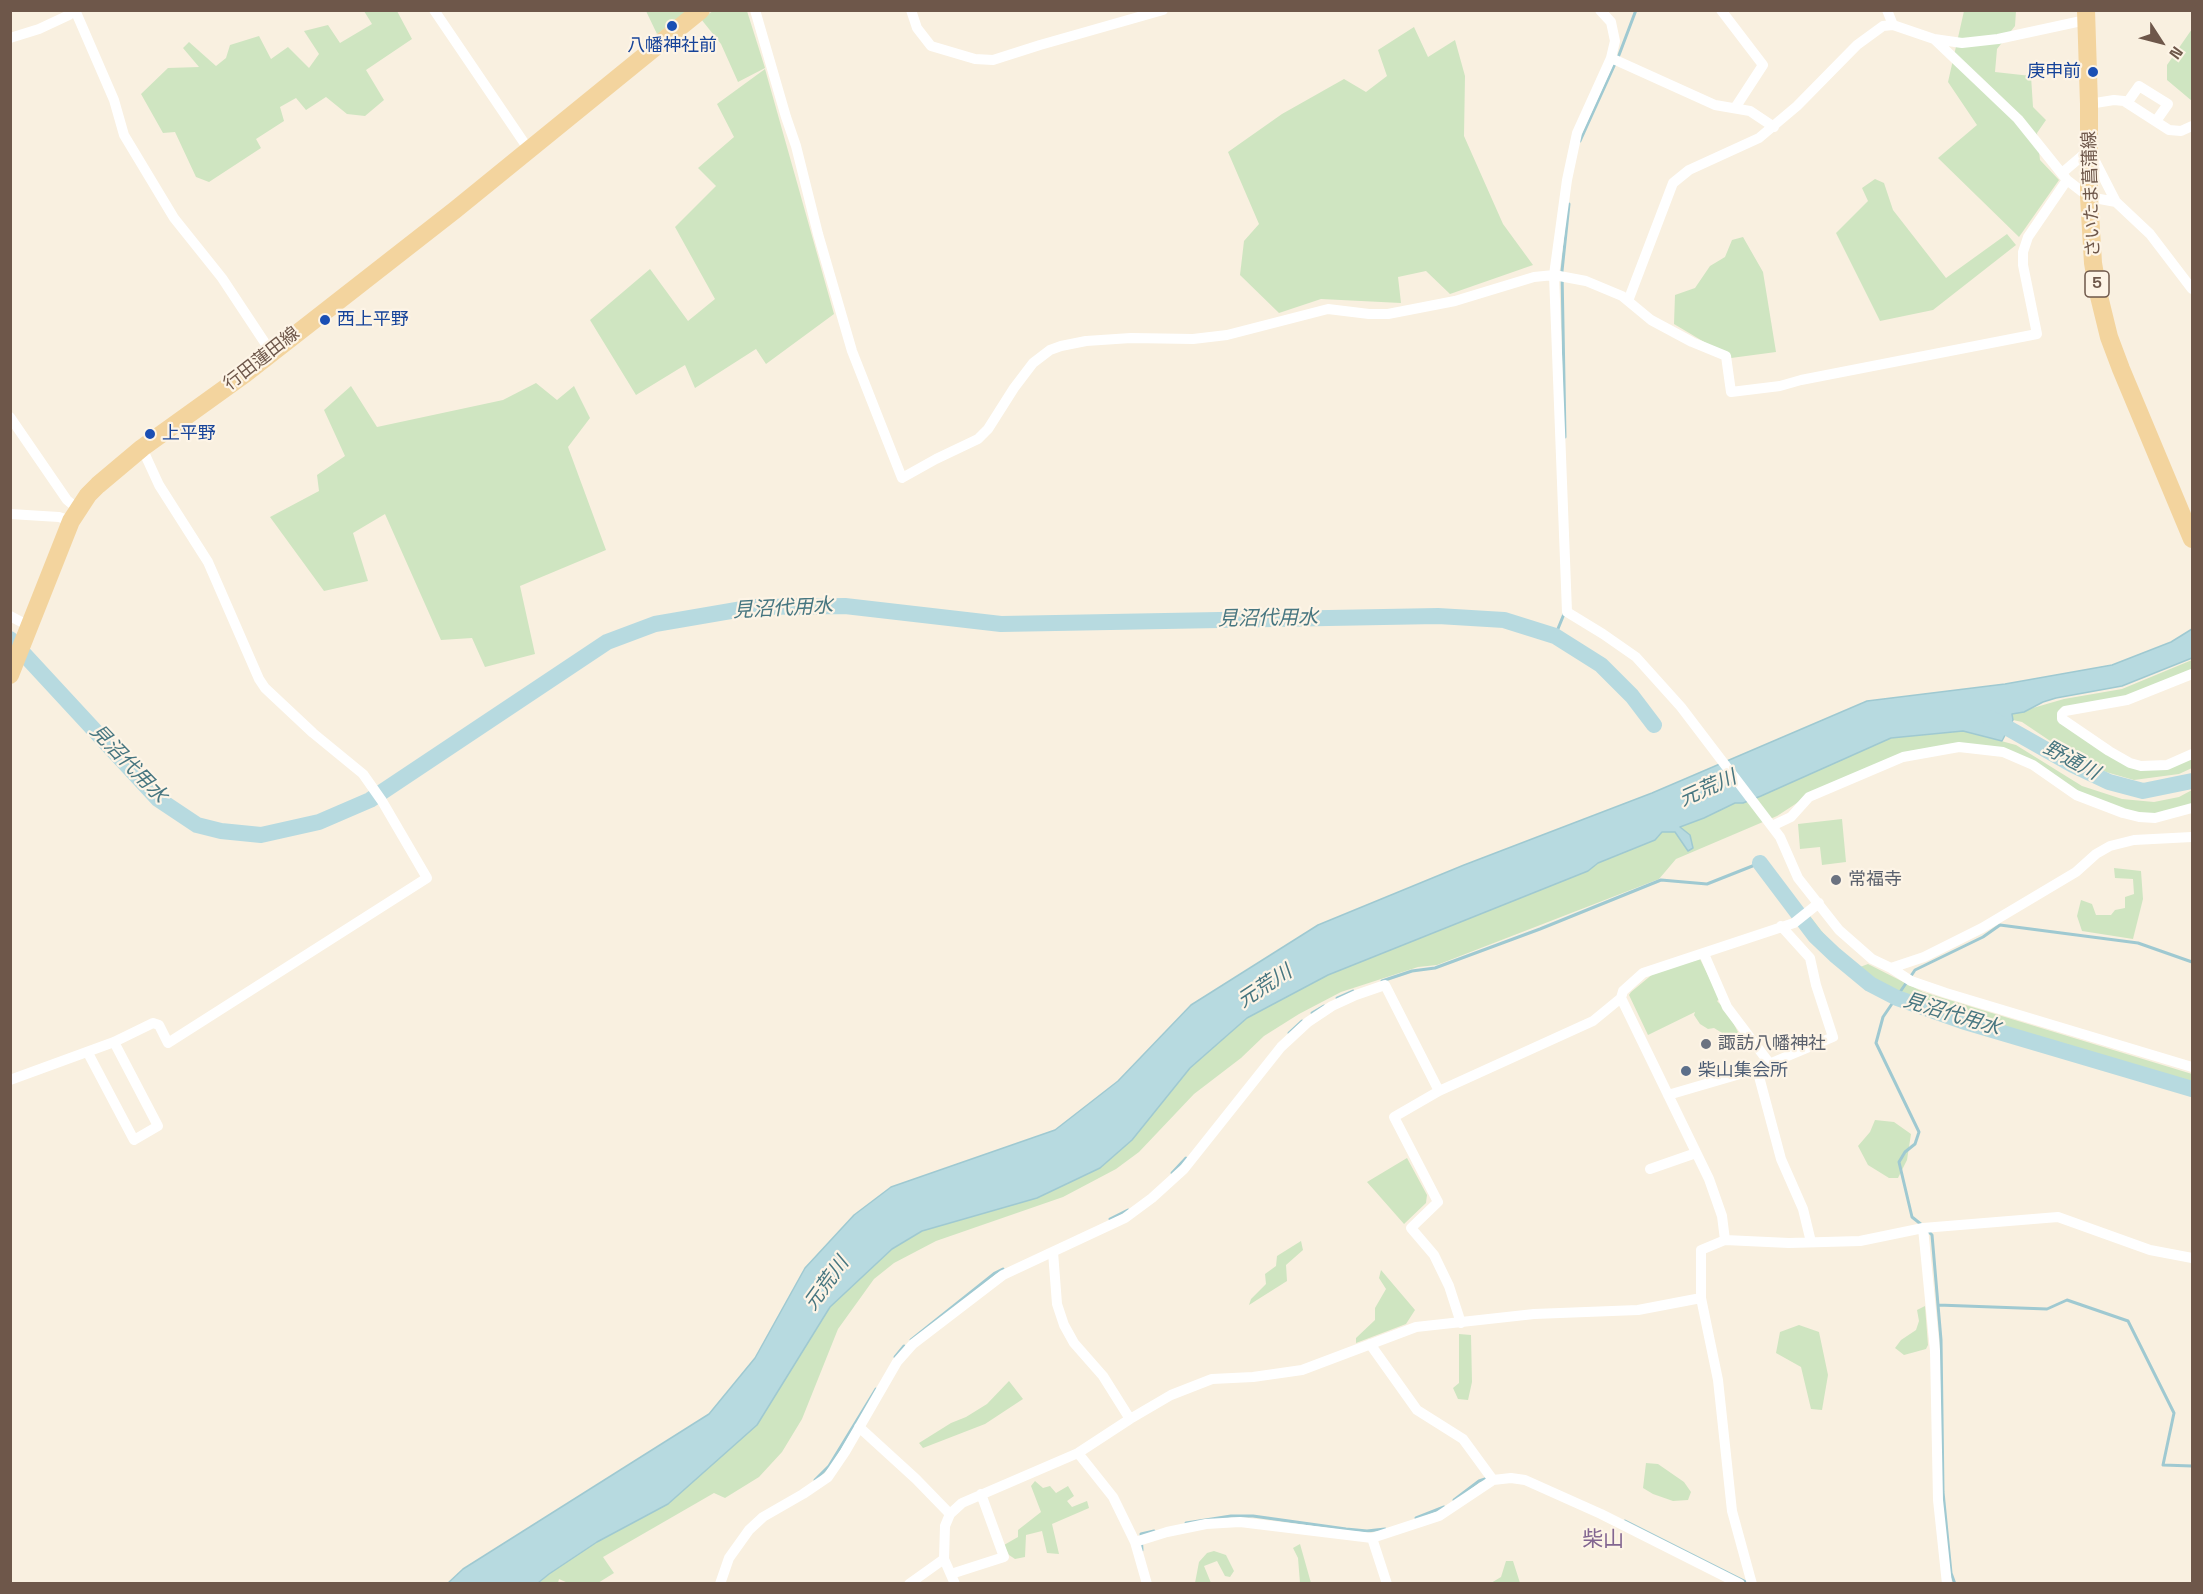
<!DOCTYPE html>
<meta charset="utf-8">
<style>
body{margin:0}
#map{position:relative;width:2203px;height:1594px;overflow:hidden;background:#f9f0e0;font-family:"Space Grotesk",sans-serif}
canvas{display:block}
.frame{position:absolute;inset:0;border:12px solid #6e574a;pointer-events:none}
.north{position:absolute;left:2131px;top:12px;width:60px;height:60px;-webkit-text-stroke:4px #fdf4e6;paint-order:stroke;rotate:126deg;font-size:16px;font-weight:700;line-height:24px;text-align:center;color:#6e574a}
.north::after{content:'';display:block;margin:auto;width:21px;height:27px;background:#6e574a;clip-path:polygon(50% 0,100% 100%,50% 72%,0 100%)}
</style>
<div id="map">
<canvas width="2203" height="1594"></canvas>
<div class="frame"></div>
<div class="north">N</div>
</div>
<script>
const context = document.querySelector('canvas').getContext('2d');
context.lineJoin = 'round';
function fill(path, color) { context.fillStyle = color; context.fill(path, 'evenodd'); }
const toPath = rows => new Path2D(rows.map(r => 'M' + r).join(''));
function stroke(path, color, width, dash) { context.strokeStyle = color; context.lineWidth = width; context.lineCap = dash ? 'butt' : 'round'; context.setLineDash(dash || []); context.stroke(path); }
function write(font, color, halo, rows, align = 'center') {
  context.font = font + ' "Space Grotesk","Noto Sans JP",sans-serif'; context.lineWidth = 4.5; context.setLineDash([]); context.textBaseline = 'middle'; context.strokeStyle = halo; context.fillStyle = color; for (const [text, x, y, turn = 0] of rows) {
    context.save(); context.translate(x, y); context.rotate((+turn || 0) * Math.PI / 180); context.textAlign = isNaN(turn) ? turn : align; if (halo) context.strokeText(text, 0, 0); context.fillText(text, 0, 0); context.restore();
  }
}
fill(toPath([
 [364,11,397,11,412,39,366,70,384,100,365,116,347,114,326,97,306,110,296,98,280,107,284,121,256,139,261,148,209,182,196,177,175,132,163,133,141,94,168,68,199,67,183,48,189,42,216,66,226,58,230,45,259,36,271,59,288,47,309,68,319,54,304,31,328,25,340,43,372,24],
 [646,11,690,11,657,34],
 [713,11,747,11,765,68,738,82,721,44,701,19],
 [1964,11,2016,11,2015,26,1997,49,1995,72,2031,76,2033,107,2046,120,2037,133,2040,160,2059,180,2019,237,1938,158,1977,125,1948,82],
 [1414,27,1428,57,1455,40,1465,76,1464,136,1503,224,1533,265,1450,294,1426,271,1398,277,1401,303,1321,299,1279,313,1240,275,1244,241,1259,224,1228,152,1282,114,1344,79,1366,92,1387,76,1378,50],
 [2192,29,2192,101,2167,80,2167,65],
 [765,69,834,314,766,364,756,349,695,388,685,365,636,395,590,320,650,269,688,321,715,299,675,227,716,186,698,168,734,137,717,104],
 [1875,179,1884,183,1893,210,1946,278,2007,234,2016,245,1933,310,1880,321,1836,233,1868,201,1862,188],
 [1743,237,1763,272,1776,352,1731,358,1674,324,1675,295,1695,288,1710,266,1725,257,1732,240],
 [536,383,557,400,574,386,590,418,568,447,606,550,520,586,535,654,485,667,472,638,441,640,385,514,353,533,368,581,324,591,270,517,319,491,317,475,345,456,324,410,351,386,377,427,503,400],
 [2192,660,2192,670,2129,696,2060,715,2137,768,2192,758,2192,768,2179,774,2134,780,2106,772,2077,759,2022,722,2013,720,2012,714,2064,699,2122,689],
 [1964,731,2016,745,2082,786,2122,799,2154,802,2179,797,2192,790,2192,807,2161,815,2131,812,2077,792,2007,749,1904,754,1797,803,1777,816,1676,859,1659,879,1437,965,1418,967,1341,992,1299,1014,1264,1036,1241,1058,1194,1094,1139,1152,1116,1169,1063,1197,936,1241,894,1263,874,1279,838,1329,802,1419,782,1452,759,1477,725,1498,714,1493,603,1557,614,1573,598,1583,568,1583,559,1579,558,1583,538,1584,549,1574,597,1542,668,1504,756,1425,830,1307,892,1249,922,1231,1100,1168,1132,1140,1190,1068,1247,1018,1328,975,1588,871,1598,863,1655,840,1662,832,1675,831,1688,851,1687,834,1680,827,1704,818,1735,803,1743,803,1761,796,1891,738],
 [1842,819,1846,862,1822,865,1820,847,1800,849,1798,824],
 [2114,868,2141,871,2143,899,2133,939,2082,931,2077,916,2081,900,2092,904,2096,915,2111,915,2115,910,2125,908,2125,897,2134,894,2133,879,2115,878],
 [1810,916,1827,938,1860,967,1868,964,1923,992,2192,1074,2192,1084,1906,997,1881,984,1840,955,1807,919],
 [1700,959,1720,999,1717,1001,1727,1011,1738,1032,1732,1039,1714,1028,1708,1029,1700,1024,1694,1015,1695,1012,1648,1035,1629,995,1631,992,1654,973],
 [1875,1120,1894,1122,1911,1134,1907,1160,1898,1178,1889,1178,1868,1165,1858,1146,1870,1132],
 [1407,1158,1427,1195,1426,1203,1404,1224,1367,1182],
 [1301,1241,1303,1250,1286,1265,1287,1281,1249,1305,1251,1299,1266,1284,1265,1274,1276,1266,1277,1256],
 [1381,1270,1415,1310,1406,1324,1356,1343,1356,1338,1375,1320,1375,1308,1386,1289,1379,1278],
 [1925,1306,1928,1345,1926,1349,1904,1355,1895,1348,1901,1340,1916,1330,1919,1321,1917,1310],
 [1799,1325,1819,1332,1828,1375,1822,1410,1811,1409,1801,1367,1776,1353,1780,1332],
 [1459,1334,1471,1335,1472,1382,1468,1400,1458,1399,1453,1388,1459,1383],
 [1009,1381,1023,1399,985,1424,923,1448,919,1443,951,1423,966,1417,987,1404],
 [1646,1463,1658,1464,1684,1482,1691,1492,1688,1500,1673,1501,1653,1494,1643,1488],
 [1035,1481,1043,1488,1050,1486,1056,1493,1068,1486,1074,1496,1067,1501,1072,1507,1087,1501,1089,1508,1052,1524,1059,1554,1047,1553,1042,1531,1026,1535,1025,1557,1015,1559,1009,1555,1004,1545,1018,1537,1018,1530,1041,1512,1031,1486],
 [1300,1544,1311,1583,1300,1583,1298,1558,1293,1548],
 [1214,1551,1226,1555,1234,1571,1230,1577,1225,1576,1217,1561,1204,1566,1211,1583,1195,1583,1199,1562,1207,1553],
 [1506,1561,1513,1561,1520,1583,1491,1583,1501,1577]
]), '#cfe5c1');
const water = toPath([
 [2192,629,2192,658,2122,686,2056,698,2043,702,2024,712,2012,714,2013,720,2002,741,1963,731,1891,738,1761,796,1743,803,1735,803,1704,818,1680,827,1690,835,1693,848,1688,851,1675,832,1662,832,1655,840,1598,863,1588,871,1328,975,1247,1018,1190,1068,1132,1140,1100,1168,1037,1198,922,1231,892,1249,830,1307,757,1425,668,1504,597,1542,549,1574,538,1583,447,1584,463,1569,709,1414,755,1358,805,1268,854,1215,891,1187,1055,1130,1118,1081,1191,1005,1318,925,1464,865,1652,793,1867,701,2005,684,2112,665,2171,642,2192,629]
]);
fill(water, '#b7dae0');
stroke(water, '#9fc9d1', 1.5);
stroke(toPath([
 [1580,141,1619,55,1636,10],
 [1565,437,1562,271,1569,204],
 [1555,636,1564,614],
 [1382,981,1412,971,1435,968,1540,929,1661,880,1707,884,1760,863],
 [1337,998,1353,991],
 [1312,1013,1324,1006],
 [1289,1033,1302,1021],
 [1172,1173,1186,1158],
 [1110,1219,1128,1210],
 [1922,1225,1912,1217,1899,1162,1905,1152,1915,1144,1919,1132,1876,1043,1883,1017,1915,970,1983,937,2000,925,2138,943,2192,962],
 [1929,1232,1932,1235,1941,1340,1943,1492,1951,1573,1955,1584],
 [1938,1305,2047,1309,2067,1300,2128,1321,2174,1413,2163,1465,2192,1466],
 [911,1340,995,1273,1003,1269],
 [895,1357,904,1346],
 [815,1480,829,1466,876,1389],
 [1454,1500,1479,1481,1488,1478],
 [1416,1518,1444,1507],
 [1625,1521,1748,1583],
 [1186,1523,1231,1516,1253,1516,1346,1529,1367,1531,1385,1529],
 [1142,1550,1141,1534,1154,1531]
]), '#9fc9d1', 3);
stroke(toPath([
 [1001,624,1438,616,1504,620,1555,636,1601,665,1632,696,1654,725]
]), '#b7dae0', 10);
stroke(toPath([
 [10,639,158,799,197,825,221,831,261,835,319,822,370,800,607,642,655,624,754,607,845,606,1001,624,1438,616,1504,620,1555,636,1601,665,1632,696,1654,725],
 [1990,718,2073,765,2109,782,2143,791,2192,781],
 [1760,863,1815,936,1835,955,1870,984,1897,998,1962,1021,2192,1089]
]), '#b7dae0', 16);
stroke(toPath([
 [75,10,114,100,124,135,174,218,222,278,271,352],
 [434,10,529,150],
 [755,10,786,117,796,146,818,234,852,351,902,478,936,459,978,439,988,429,1014,388,1033,363,1050,350,1061,346,1086,341,1131,338,1193,339,1227,335,1328,309,1369,314,1388,314,1455,301,1534,277,1554,275,1586,281,1622,296,1651,320,1692,342,1726,356,1731,392,1780,386,1801,380,2037,334,2023,265,2023,252,2028,237,2067,180],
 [911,10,917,28,931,46,975,59,993,60,1040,45,1163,10],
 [1600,10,1611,22,1615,41,1611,58,1577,133,1567,180,1554,275,1567,612,1603,634,1636,657,1681,707,1780,837,1798,878,1839,930,1872,959,1891,968,1911,981,1946,993,2192,1067],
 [1721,10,1763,65,1735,108],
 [1887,10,1893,25],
 [10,38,39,29,69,15,75,10],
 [1934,39,2018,119,2067,180,2089,197,2116,202],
 [1611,58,1715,105,1750,111,1774,127],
 [2127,103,2139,86,2168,104,2156,121],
 [2089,104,2114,100,2124,101,2169,130,2181,131,2192,126],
 [2062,173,2083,155,2089,155,2095,161,2116,202,2150,234,2192,289],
 [1628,301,1673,183,1689,170,1759,138,1797,106,1857,45,1883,26,1893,25,1934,39,1962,43,1998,39,2086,20,2088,17],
 [10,417,67,500,78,509],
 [10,514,59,517,71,521],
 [10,616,29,626],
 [2192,674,2127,700,2065,711,2062,714,2062,719,2109,751,2130,763,2141,766,2167,765,2192,754],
 [1772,826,1791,817,1809,797,1903,757,1959,747,2003,752,2033,765,2076,795,2123,813,2139,817,2155,818,2192,808],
 [1704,954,1727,1007,1770,1064],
 [1891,968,1924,957,1982,928,2076,872,2096,854,2110,846,2134,840,2192,837],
 [1621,998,1709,1179,1722,1216,1725,1240,1701,1250,1701,1298,1718,1380,1732,1511,1752,1584],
 [88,1053,134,1140,158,1126,114,1042],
 [1757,1069,1781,1159,1803,1209,1811,1242],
 [10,1080,114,1042,153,1023,159,1025,168,1043,427,878,382,801,363,774,313,733,265,688,259,679,208,562,159,485,142,448],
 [1668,1095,1757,1069,1833,1037,1816,985,1810,958,1781,926],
 [1650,1169,1696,1153],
 [1923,1228,1935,1351,1938,1500,1947,1584],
 [1725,1240,1789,1243,1860,1241,1923,1228,2058,1217,2150,1250,2192,1258],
 [1053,1252,1057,1304,1064,1325,1074,1343,1103,1376,1130,1419],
 [1461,1323,1449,1286,1434,1255,1411,1228,1438,1202,1394,1117,1439,1091,1593,1021,1621,998,1623,991,1643,973,1794,923,1819,903],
 [1370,1344,1417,1410,1463,1439,1493,1480],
 [859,1427,916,1479,950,1514],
 [1078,1453,1113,1497,1135,1542,1147,1584],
 [1372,1538,1387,1584],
 [1135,1542,1167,1532,1206,1524,1240,1522,1372,1538,1439,1516,1493,1480,1511,1478,1525,1480,1601,1514,1740,1584],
 [944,1559,955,1584],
 [951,1574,1004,1557,981,1494],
 [720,1584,729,1558,749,1530,763,1517,803,1494,828,1477,845,1452,897,1362,913,1344,1003,1275,1125,1218,1152,1198,1184,1169,1281,1047,1308,1022,1332,1006,1356,995,1385,985,1439,1091],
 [909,1584,944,1559,945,1526,950,1514,962,1503,1078,1453,1130,1419,1171,1395,1212,1379,1253,1377,1302,1370,1416,1327,1534,1314,1638,1310,1701,1298]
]), '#fff', 10);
stroke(toPath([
 [2086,10,2089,104,2089,197,2093,263,2098,292,2109,337,2121,369,2192,539],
 [10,675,71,521,88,495,98,485,142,448,245,374,455,210,701,10]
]), '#f3d49e', 18);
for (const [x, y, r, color] of [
 [672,26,6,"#1a4fb4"],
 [2093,72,6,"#1a4fb4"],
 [325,320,6,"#1a4fb4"],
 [150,434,6,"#1a4fb4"],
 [1836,880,6,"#6b7280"],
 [1706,1044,6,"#6b7280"],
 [1686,1071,6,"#5c6f8a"]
]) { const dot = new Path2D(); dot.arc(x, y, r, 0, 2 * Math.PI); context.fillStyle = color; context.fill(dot); stroke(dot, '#fdf4e6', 2); }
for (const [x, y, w] of [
 [2097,284,24]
]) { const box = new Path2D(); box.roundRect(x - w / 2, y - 13, w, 26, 4.5); context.fillStyle = '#fdf4e6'; context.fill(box); stroke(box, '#6e574a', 1.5); }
write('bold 16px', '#6e574a', null, [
 ["5",2097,284]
]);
write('18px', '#164399', '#fdf4e6', [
 ["八幡神社前",672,46,"center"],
 ["庚申前",2081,72,"right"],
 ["西上平野",337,320],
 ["上平野",162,434]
], 'left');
write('18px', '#6e574a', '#fdf4e6', [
 ["さいたま菖蒲線",2092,194,-92],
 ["行田蓮田線",262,359,-38]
]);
write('18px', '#5b616d', '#fdf4e6', [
 ["常福寺",1848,880],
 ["諏訪八幡神社",1718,1044]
], 'left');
write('18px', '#4e5e75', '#fdf4e6', [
 ["柴山集会所",1698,1071]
], 'left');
write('italic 20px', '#477680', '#fdf4e6', [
 ["見沼代用水",783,609,-3],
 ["見沼代用水",1268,619,-1],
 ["野通川",2071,761,28],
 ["見沼代用水",128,764,46],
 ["元荒川",1708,789,-24],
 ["元荒川",1265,987,-33],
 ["見沼代用水",1952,1015,17],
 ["元荒川",827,1284,-54]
]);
write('21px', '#836691', '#fdf4e6', [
 ["柴山",1603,1540]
]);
</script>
